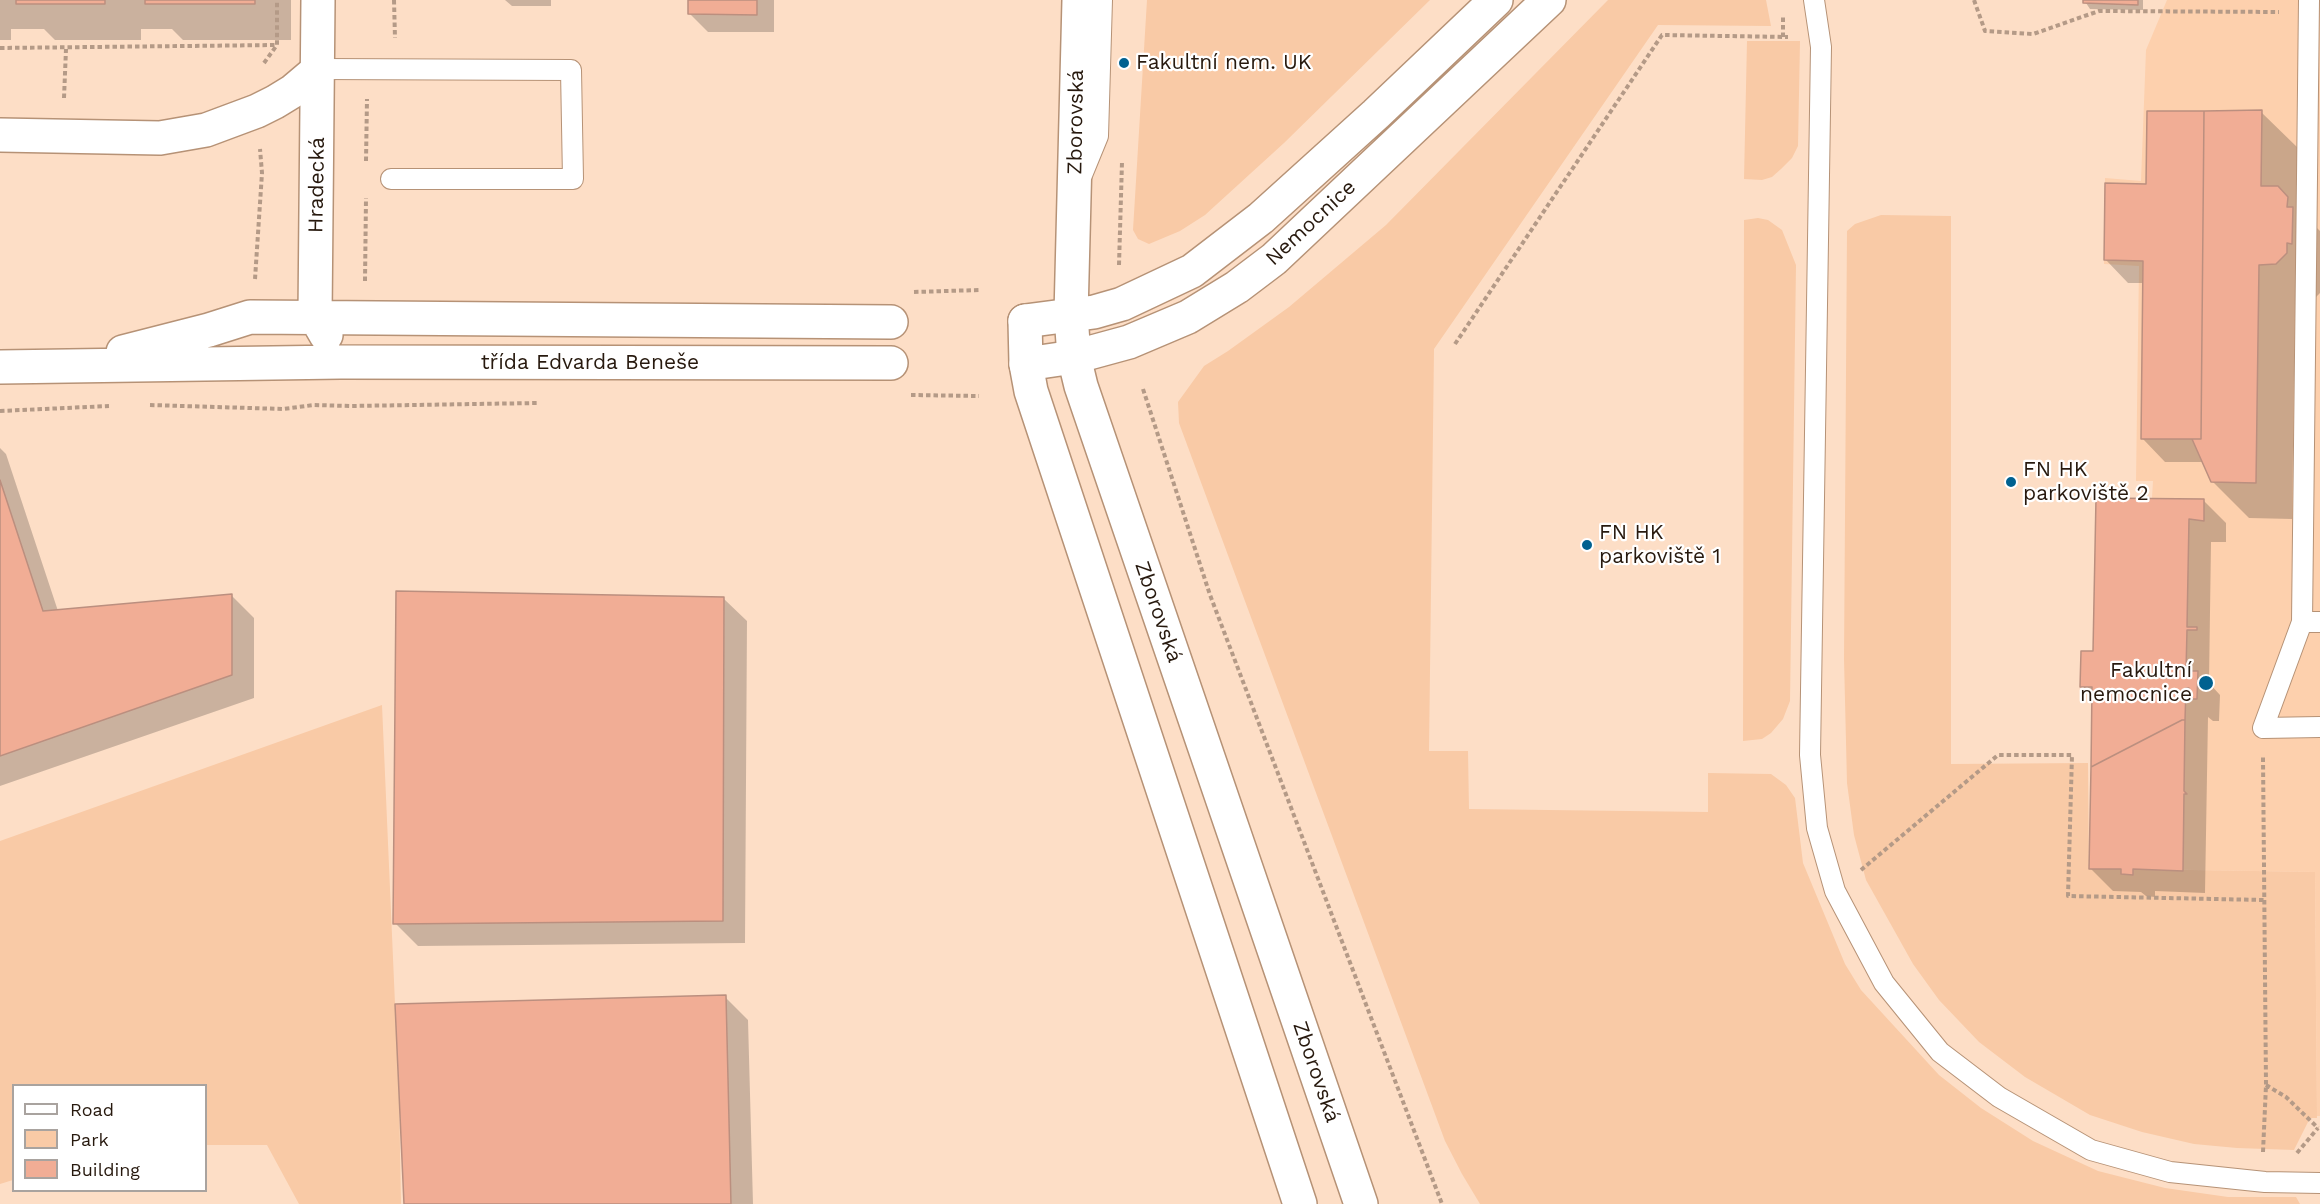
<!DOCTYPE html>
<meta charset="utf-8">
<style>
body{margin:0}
#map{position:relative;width:2320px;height:1204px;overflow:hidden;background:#fddec6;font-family:"Work Sans",sans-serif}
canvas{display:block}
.legend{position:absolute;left:12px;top:1084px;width:195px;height:108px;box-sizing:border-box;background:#fff;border:2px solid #a9a39f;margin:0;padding:8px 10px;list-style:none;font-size:18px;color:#27190e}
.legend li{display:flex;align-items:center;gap:12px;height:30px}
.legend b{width:30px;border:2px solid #a9a39f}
</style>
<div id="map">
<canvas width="2320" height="1204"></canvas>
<ul class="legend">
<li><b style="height:8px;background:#fff"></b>Road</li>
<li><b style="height:16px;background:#f9caa6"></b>Park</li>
<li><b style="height:16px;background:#f1ad95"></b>Building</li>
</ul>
</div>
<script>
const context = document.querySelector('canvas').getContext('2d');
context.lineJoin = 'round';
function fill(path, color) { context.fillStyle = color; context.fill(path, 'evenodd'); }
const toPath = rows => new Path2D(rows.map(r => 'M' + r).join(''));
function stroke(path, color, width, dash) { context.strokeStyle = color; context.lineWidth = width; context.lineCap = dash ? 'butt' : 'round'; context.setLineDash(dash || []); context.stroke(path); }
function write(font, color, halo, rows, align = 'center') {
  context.font = font + ' "Work Sans",sans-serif'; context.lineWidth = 4.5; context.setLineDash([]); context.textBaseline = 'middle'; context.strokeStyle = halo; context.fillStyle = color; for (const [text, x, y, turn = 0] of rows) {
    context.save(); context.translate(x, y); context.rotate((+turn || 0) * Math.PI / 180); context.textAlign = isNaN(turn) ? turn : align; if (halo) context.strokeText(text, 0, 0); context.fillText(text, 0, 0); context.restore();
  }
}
fill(toPath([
 [2167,0,2320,0,2320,1116,2317,1116,2315,872,2133,869,2133,875,2089,869,2096,498,2152,498,2153,481,2136,481,2139,266,2104,264,2105,178,2141,181,2146,50]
]), '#fdd0ad');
fill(toPath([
 [1147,0,1430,0,1284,143,1205,215,1180,231,1149,244,1138,239,1133,230],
 [1608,0,1766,0,1771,26,1658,25,1434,349,1429,751,1468,751,1469,809,1708,812,1708,773,1771,774,1786,785,1795,798,1803,863,1845,964,1861,990,1939,1075,1981,1108,2033,1141,2098,1171,2165,1188,2228,1197,2296,1197,2300,1204,1480,1204,1462,1174,1445,1141,1179,423,1178,402,1204,366,1228,351,1289,307,1386,225],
 [1747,41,1800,41,1798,146,1792,158,1781,169,1772,177,1762,180,1744,179],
 [1881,215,1951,216,1951,764,2088,763,2089,869,2121,869,2122,874,2132,875,2133,869,2315,872,2317,1116,2317,1118,2310,1118,2294,1150,2237,1148,2194,1144,2142,1132,2090,1115,2025,1077,1979,1042,1939,1000,1913,964,1866,880,1854,835,1847,783,1844,659,1847,231,1855,224],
 [1758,218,1768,220,1782,230,1796,265,1790,701,1783,719,1771,733,1762,739,1743,741,1744,220],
 [382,705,399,1096,401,1204,299,1204,267,1145,206,1145,206,1086,14,1086,13,1180,0,1184,0,841]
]), '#f9caa6');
fill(toPath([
 [0,0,291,0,291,40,183,40,172,29,141,29,141,40,55,40,44,29,11,29,11,40,0,40],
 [505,0,551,0,551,6,512,6],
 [690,0,774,0,774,32,708,32,690,14],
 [2084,0,2143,0,2143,10,2090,9],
 [2261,112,2298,148,2297,208,2320,231,2320,293,2313,300,2295,301,2292,519,2249,518,2212,481,2203,462,2165,462,2143,439,2145,283,2128,283,2106,260,2147,185],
 [0,448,6,454,58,611,231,595,254,618,254,698,0,786],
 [2097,499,2203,500,2226,523,2226,542,2211,542,2209,683,2220,695,2219,721,2213,721,2208,717,2205,893,2155,891,2155,897,2146,896,2141,892,2113,891,2091,869,2094,698,2082,686,2094,653],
 [724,599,747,621,745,943,418,946,395,923],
 [725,997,748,1020,753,1204,406,1204]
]), '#0003');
const building = toPath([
 [16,0,105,0,105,4,16,4,16,0],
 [145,0,255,0,255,4,145,4,145,0],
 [688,0,757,0,757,15,688,14,688,0],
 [2083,0,2138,0,2138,5,2083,3,2083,0],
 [2262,110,2261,186,2278,186,2288,197,2287,207,2293,207,2292,244,2287,243,2287,253,2276,264,2259,265,2256,483,2211,482,2192,439,2201,439,2204,111,2262,110],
 [2147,111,2204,111,2201,439,2141,439,2143,261,2104,260,2105,183,2146,184,2147,111],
 [0,480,43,611,232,594,232,675,0,756,0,480],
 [2096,498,2204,499,2204,521,2189,519,2187,627,2197,627,2197,630,2187,630,2186,671,2198,671,2197,699,2189,699,2189,688,2186,688,2185,720,2182,720,2091,767,2092,687,2080,687,2081,651,2093,651,2096,498],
 [396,591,724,597,723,921,393,924,396,591],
 [2182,720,2185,720,2184,791,2187,794,2184,794,2183,871,2133,869,2133,875,2121,874,2121,869,2089,869,2091,767,2182,720],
 [726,995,731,1204,404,1204,395,1004,726,995]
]);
fill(building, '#f1ad95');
stroke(building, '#bb8f7f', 1.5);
const service = toPath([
 [1814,0,1821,47,1810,755,1817,828,1835,891,1884,983,1940,1052,1999,1097,2091,1150,2170,1172,2265,1182,2320,1183],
 [2309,0,2302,622,2263,728,2320,727],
 [319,69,571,70,573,179,391,179],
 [1082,175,1098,136,1102,0],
 [2302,622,2320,622]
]);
const minor = toPath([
 [0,135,160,138,206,130,257,111,275,102,293,91,319,69],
 [1025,321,1094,312,1122,304,1192,271,1261,218,1376,114,1496,0],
 [1026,364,1074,357,1129,342,1188,317,1237,287,1274,259,1549,0]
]);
const tertiary = toPath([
 [318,0,315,316,326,335],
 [1079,0,1071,315,1074,357,1081,386,1361,1204],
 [1025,321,1026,364,1031,391,1300,1204],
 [123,352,209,330,250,317,891,322],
 [0,367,341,362,891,363]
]);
stroke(service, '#b69276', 22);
stroke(minor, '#b69276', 36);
stroke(tertiary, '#b69276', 36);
stroke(toPath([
 [394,0,395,38],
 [1974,0,1985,31,2033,34,2099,11,2279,12],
 [1783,37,1783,16],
 [0,48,276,45],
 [264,63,277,45,277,0],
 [64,98,66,49],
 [366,161,367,99],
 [1119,265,1122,162],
 [255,279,262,173,260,149],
 [365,281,366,198],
 [914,292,979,290],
 [1455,344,1662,35,1788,37],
 [1143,389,1210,595,1442,1204],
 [911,395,979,396],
 [150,405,283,409,314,405,351,406,538,403],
 [0,411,109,406],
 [1861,870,1998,755,2072,755,2068,896,2264,900],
 [2266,1085,2286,1097,2318,1128],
 [2263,1152,2266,1085,2263,757],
 [2297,1153,2318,1128]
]), '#b49a87', 4, [4.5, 3]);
stroke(service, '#fff', 20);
stroke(minor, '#fff', 33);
stroke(tertiary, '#fff', 33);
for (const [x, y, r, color] of [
 [1124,63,6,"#006190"],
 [2011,482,6,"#006190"],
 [1587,545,6,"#006190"],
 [2206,683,8,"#006190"]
]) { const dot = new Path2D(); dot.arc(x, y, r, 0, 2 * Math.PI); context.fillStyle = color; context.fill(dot); stroke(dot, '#fff', 2); }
write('21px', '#27190e', '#fff', [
 ["Fakultní nem. UK",1136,63],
 ["FN HK",2023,470],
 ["parkoviště 2",2023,494],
 ["FN HK",1599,533],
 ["parkoviště 1",1599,557],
 ["Fakultní",2192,671,"right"],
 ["nemocnice",2192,695,"right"]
], 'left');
write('21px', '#27190e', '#fff', [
 ["Zborovská",1076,122,-89],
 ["Hradecká",317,185,-89],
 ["Nemocnice",1311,223,-43],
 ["třída Edvarda Beneše",590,363],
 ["Zborovská",1158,612,71],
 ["Zborovská",1316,1072,71]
]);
</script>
